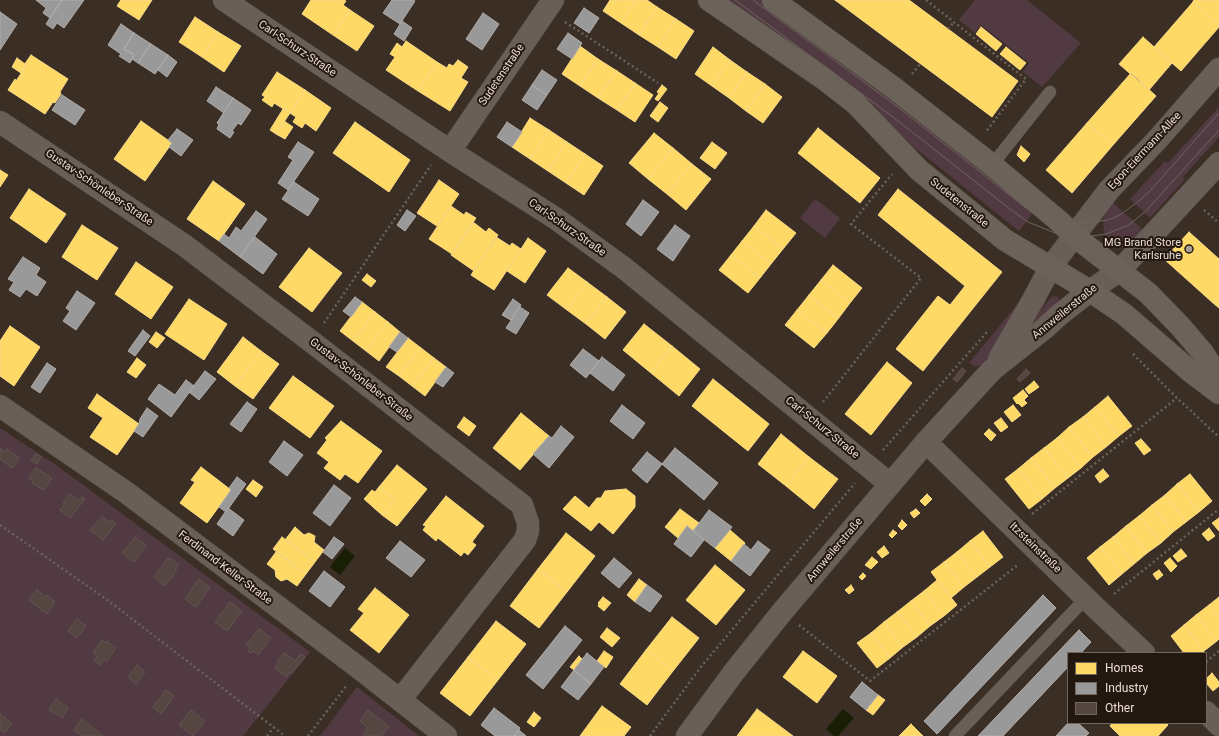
<!DOCTYPE html>
<meta charset="utf-8">
<style>
body{margin:0}
#map{position:relative;width:1219px;height:736px;overflow:hidden;background:#3b2e25;font-family:Roboto,sans-serif}
canvas{display:block}
.legend{position:absolute;left:1067px;top:652px;width:140px;height:72px;box-sizing:border-box;background:#231810;border:1px solid #73665d;margin:0;padding:5px 7px;list-style:none;font-size:12px;color:#ecdcd1}
.legend li{display:flex;align-items:center;gap:8px;height:20px}
.legend b{width:20px;border:1px solid #73665d}
</style>
<div id="map">
<canvas width="1219" height="736"></canvas>
<ul class="legend">
<li><b style="height:11px;background:#ffd966"></b>Homes</li>
<li><b style="height:11px;background:#999"></b>Industry</li>
<li><b style="height:11px;background:#554641"></b>Other</li>
</ul>
</div>
<script>
const context = document.querySelector('canvas').getContext('2d');
context.lineJoin = 'round';
function fill(path, color) { context.fillStyle = color; context.fill(path, 'evenodd'); }
const toPath = rows => new Path2D(rows.map(r => 'M' + r).join(''));
function stroke(path, color, width, dash) { context.strokeStyle = color; context.lineWidth = width; context.lineCap = dash ? 'butt' : 'round'; context.setLineDash(dash || []); context.stroke(path); }
function write(font, color, halo, rows, align = 'center') {
  context.font = font + ' Roboto,sans-serif'; context.lineWidth = 4; context.setLineDash([]); context.textBaseline = 'middle'; context.strokeStyle = halo; context.fillStyle = color; for (const [text, x, y, turn = 0] of rows) {
    context.save(); context.translate(x, y); context.rotate((+turn || 0) * Math.PI / 180); context.textAlign = isNaN(turn) ? turn : align; if (halo) context.strokeText(text, 0, 0); context.fillText(text, 0, 0); context.restore();
  }
}
fill(toPath([
 [726,0,764,0,1035,210,1019,231,910,144,872,109],
 [975,0,1027,0,1081,43,1042,87,1023,72,1029,63,981,25,975,33,959,20],
 [1219,107,1219,137,1183,177,1185,179,1150,218,1130,199,1165,161,1168,163],
 [815,199,840,218,825,238,800,218],
 [1113,203,1148,234,1133,244,1125,247,1112,246,1106,241,1104,232,1103,219,1106,211],
 [1054,296,1058,297,1059,300,1058,303,1024,332,1051,297],
 [1020,301,1014,321,983,365,974,366,969,363],
 [0,428,56,465,310,652,243,736,0,736],
 [357,687,419,736,320,736]
]), '#523a42');
fill(toPath([
 [345,548,355,556,340,575,330,567],
 [843,709,854,718,838,736,834,736,826,729]
]), '#181f04');
const homes = toPath([
 [121,0,152,0,139,20,117,6,121,0],
 [311,0,344,0,346,1,343,5,350,10,333,35,302,14,311,0],
 [610,0,636,0,621,23,603,11,610,0],
 [636,0,647,0,657,7,639,35,621,23,636,0],
 [835,0,909,0,1018,81,992,117,835,0],
 [1194,0,1219,0,1219,25,1193,2,1194,0],
 [1193,2,1219,25,1219,27,1181,71,1154,47,1193,2],
 [657,7,676,19,658,47,639,35,657,7],
 [350,10,374,26,357,51,333,35,350,10],
 [195,17,218,32,202,57,179,42,195,17],
 [676,19,694,31,676,59,658,47,676,19],
 [981,27,1002,44,996,51,976,34,981,27],
 [218,32,241,46,224,72,202,57,218,32],
 [1143,37,1172,63,1149,90,1119,64,1143,37],
 [406,41,437,62,418,91,386,70,395,57,390,54,397,43,402,47,406,41],
 [580,46,598,59,580,86,562,74,580,46],
 [713,47,730,60,712,86,695,74,713,47],
 [1006,47,1026,63,1020,70,1000,54,1006,47],
 [31,55,68,79,60,92,61,94,55,103,53,102,45,114,8,90,15,79,16,81,26,66,24,65,31,55],
 [17,58,25,64,24,65,26,66,21,73,12,67,17,58],
 [598,59,617,71,598,98,580,86,598,59],
 [458,60,468,67,461,78,468,82,450,111,418,91,437,62,447,68,449,64,453,66,458,60],
 [730,60,747,72,729,98,712,86,730,60],
 [617,71,635,83,617,110,598,98,617,71],
 [277,72,305,90,290,113,274,103,272,107,262,100,265,97,262,95,277,72],
 [747,72,765,84,746,111,729,98,747,72],
 [1131,73,1156,96,1113,145,1087,123,1131,73],
 [635,83,653,95,635,122,617,110,635,83],
 [765,84,782,97,763,123,746,111,765,84],
 [662,85,667,89,658,101,655,99,659,93,657,92,662,85],
 [305,90,331,108,316,131,305,123,302,128,293,122,296,117,290,113,305,90],
 [660,102,668,108,658,122,650,116,660,102],
 [283,109,290,113,276,134,270,130,283,109],
 [530,118,549,130,530,159,512,147,530,118],
 [141,121,172,143,145,181,114,159,141,121],
 [284,121,293,127,285,139,276,134,284,121],
 [355,122,410,160,389,192,333,153,355,122],
 [1087,123,1113,145,1072,193,1046,170,1087,123],
 [818,128,880,178,860,203,798,153,818,128],
 [549,130,567,142,548,171,530,159,549,130],
 [654,133,673,148,648,179,629,163,654,133],
 [567,142,585,154,566,183,548,171,567,142],
 [712,142,727,153,715,169,700,158,712,142],
 [1021,146,1030,154,1024,162,1017,155,1021,146],
 [673,148,692,164,667,194,648,179,673,148],
 [585,154,603,166,584,195,566,183,585,154],
 [692,164,711,179,686,210,667,194,692,164],
 [0,170,8,175,0,187,0,170],
 [439,180,459,194,437,226,417,213,439,180],
 [213,181,245,204,219,241,187,219,213,181],
 [29,189,66,214,46,243,10,218,29,189],
 [898,189,1002,272,923,371,896,349,938,296,950,305,965,286,878,215,898,189],
 [451,206,464,215,466,212,476,218,452,254,429,239,451,206],
 [766,210,796,233,783,249,754,226,766,210],
 [473,222,486,232,489,228,498,235,474,271,451,255,473,222],
 [82,225,118,248,97,280,62,257,82,225],
 [754,226,783,249,771,264,742,241,754,226],
 [1189,232,1219,259,1219,296,1213,303,1164,259,1189,232],
 [496,237,510,246,512,243,521,249,494,290,471,275,496,237],
 [528,238,546,251,525,283,507,271,528,238],
 [742,241,771,264,760,278,731,255,742,241],
 [309,248,342,273,312,312,279,287,309,248],
 [731,255,760,278,748,293,719,270,731,255],
 [136,262,173,287,151,319,115,294,136,262],
 [833,265,862,288,850,303,821,280,833,265],
 [568,268,587,282,567,310,547,295,568,268],
 [367,274,376,281,371,287,362,280,367,274],
 [821,280,850,303,838,319,809,295,821,280],
 [587,282,607,297,586,324,567,310,587,282],
 [809,295,838,319,827,333,797,310,809,295],
 [1219,296,1219,308,1213,303,1219,296],
 [607,297,626,312,605,339,586,324,607,297],
 [189,299,227,324,204,360,165,334,189,299],
 [362,302,375,312,353,341,340,331,362,302],
 [797,310,827,333,814,348,785,325,797,310],
 [375,312,388,322,366,351,353,341,375,312],
 [388,322,400,332,379,361,366,351,388,322],
 [644,324,672,346,651,373,623,350,644,324],
 [10,326,40,347,14,386,0,376,0,341,10,326],
 [156,332,165,338,157,348,149,342,156,332],
 [243,337,261,351,235,386,217,372,243,337],
 [408,338,421,348,399,376,386,367,408,338],
 [672,346,700,369,679,396,651,373,672,346],
 [421,348,434,358,412,386,399,376,421,348],
 [261,351,279,364,253,399,235,386,261,351],
 [137,358,146,365,136,378,127,372,137,358],
 [434,358,446,367,425,396,412,386,434,358],
 [887,362,912,383,871,435,845,414,887,362],
 [293,376,334,406,310,438,269,408,293,376],
 [713,379,769,424,748,451,692,406,713,379],
 [1034,381,1039,387,1029,394,1025,389,1034,381],
 [1023,390,1028,396,1024,400,1027,403,1022,407,1018,403,1017,404,1013,398,1023,390],
 [97,394,139,424,117,455,90,437,103,418,88,408,97,394],
 [1108,396,1132,426,1119,436,1095,407,1108,396],
 [1013,405,1021,415,1012,422,1004,412,1013,405],
 [1095,407,1119,436,1106,447,1083,417,1095,407],
 [521,413,549,436,520,470,493,448,521,413],
 [464,417,476,426,469,436,457,427,464,417],
 [1083,417,1106,447,1093,457,1069,427,1083,417],
 [1001,418,1008,427,1001,432,994,423,1001,418],
 [341,421,382,451,358,483,345,474,340,480,324,468,329,462,317,453,327,440,325,438,341,421],
 [1069,427,1093,457,1081,468,1057,438,1069,427],
 [989,429,996,435,991,441,984,434,989,429],
 [781,434,809,457,786,486,758,464,781,434],
 [1057,438,1081,468,1068,478,1044,448,1057,438],
 [1141,439,1151,450,1144,455,1135,443,1141,439],
 [1044,448,1068,478,1055,488,1031,458,1044,448],
 [809,457,838,479,814,509,786,486,809,457],
 [1031,458,1055,488,1042,499,1018,469,1031,458],
 [397,465,427,489,397,526,382,515,394,500,379,487,397,465],
 [201,467,231,490,207,523,180,503,195,482,191,480,201,467],
 [1018,469,1042,499,1029,509,1005,479,1018,469],
 [1103,469,1109,476,1100,483,1095,476,1103,469],
 [1190,474,1212,501,1199,512,1177,484,1190,474],
 [253,480,263,487,256,497,246,489,253,480],
 [1177,484,1199,512,1186,522,1165,495,1177,484],
 [379,487,394,500,382,515,364,499,372,490,375,492,379,487],
 [626,489,635,496,635,507,613,534,599,522,591,531,563,509,575,496,589,508,597,498,601,498,605,491,626,489],
 [927,494,932,499,925,506,920,501,927,494],
 [1165,495,1186,522,1173,532,1152,505,1165,495],
 [446,496,484,526,472,542,476,545,468,555,464,552,461,556,438,538,436,541,423,530,426,526,423,525,446,496],
 [1152,505,1173,532,1161,543,1139,516,1152,505],
 [680,509,699,523,693,531,687,526,678,538,665,527,680,509],
 [916,509,920,513,914,518,910,513,916,509],
 [1139,516,1161,543,1147,553,1126,526,1139,516],
 [1219,518,1219,531,1212,523,1219,518],
 [902,520,907,525,902,530,898,526,902,520],
 [1126,526,1147,553,1134,564,1113,537,1126,526],
 [295,527,304,535,309,533,315,536,314,542,324,550,315,562,285,540,295,527],
 [1209,528,1215,536,1208,541,1202,534,1209,528],
 [730,530,745,543,731,561,715,548,730,530],
 [893,530,897,533,892,538,889,535,893,530],
 [983,531,1003,557,990,567,970,541,983,531],
 [566,533,595,556,567,592,538,569,566,533],
 [282,537,315,562,306,574,273,549,282,537],
 [1113,537,1134,564,1122,574,1100,547,1113,537],
 [970,541,990,567,977,577,957,552,970,541],
 [884,546,889,553,882,558,877,552,884,546],
 [1100,547,1122,574,1109,585,1087,558,1100,547],
 [1181,549,1187,556,1178,562,1173,556,1181,549],
 [276,552,306,574,297,586,287,579,281,581,276,577,275,570,267,564,276,552],
 [957,552,977,577,964,587,944,562,957,552],
 [872,557,878,562,871,569,865,565,872,557],
 [1170,558,1177,566,1171,572,1164,563,1170,558],
 [944,562,964,587,951,598,931,572,944,562],
 [715,565,745,590,716,625,686,600,715,565],
 [538,569,567,592,539,628,510,606,538,569],
 [1159,570,1163,575,1157,580,1153,574,1159,570],
 [863,573,866,576,862,580,859,577,863,573],
 [639,579,647,585,635,602,627,595,639,579],
 [937,580,957,605,944,616,924,591,937,580],
 [851,585,854,590,849,594,845,590,851,585],
 [375,588,409,615,379,653,350,630,364,613,358,609,375,588],
 [924,591,944,616,930,626,911,601,924,591],
 [603,597,611,603,604,611,598,606,599,604,598,603,603,597],
 [1219,597,1219,617,1209,605,1219,597],
 [911,601,930,626,917,637,897,612,911,601],
 [1209,605,1219,617,1219,639,1217,641,1196,615,1209,605],
 [897,612,917,637,903,647,884,622,897,612],
 [1196,615,1217,641,1204,651,1184,625,1196,615],
 [672,617,699,638,673,671,646,650,672,617],
 [496,621,526,644,498,680,468,657,496,621],
 [884,622,903,647,890,658,871,633,884,622],
 [1184,625,1204,651,1202,653,1184,653,1171,636,1184,625],
 [607,628,620,638,612,647,600,637,607,628],
 [871,633,890,658,877,668,857,643,871,633],
 [646,650,673,671,647,705,620,684,646,650],
 [604,651,613,657,606,668,597,661,604,651],
 [803,651,837,676,817,703,783,677,803,651],
 [579,656,582,659,574,670,570,667,579,656],
 [468,657,498,680,470,716,440,693,468,657],
 [1212,673,1219,682,1219,686,1213,691,1206,683,1206,679,1212,673],
 [878,695,885,700,873,715,866,710,878,695],
 [602,706,631,727,624,736,580,736,602,706],
 [757,709,793,736,737,736,757,709],
 [534,712,541,718,534,727,527,722,534,712],
 [1112,723,1166,723,1168,725,1158,736,1120,736,1110,726,1112,723],
 [911,724,923,736,899,736,911,724]
]);
fill(homes, '#ffd966');
stroke(homes, '#f9da86', 1);
const industry = toPath([
 [36,0,62,0,50,18,43,13,46,8,36,0],
 [62,0,84,0,64,28,57,23,53,29,46,24,62,0],
 [392,0,413,0,415,1,400,24,383,13,392,0],
 [584,8,599,18,589,33,574,23,584,8],
 [0,12,17,24,0,50,0,12],
 [483,13,499,24,482,50,466,39,483,13],
 [402,21,412,28,404,41,394,34,402,21],
 [121,24,134,33,124,49,134,55,130,63,119,56,121,54,108,45,121,24],
 [134,33,151,44,138,63,132,59,134,55,124,49,134,33],
 [568,33,582,43,572,59,557,49,568,33],
 [151,44,168,55,155,74,138,63,151,44],
 [168,55,177,62,167,77,158,70,168,55],
 [542,70,557,80,547,95,532,85,542,70],
 [532,85,547,95,537,110,522,100,532,85],
 [216,87,233,98,224,113,207,101,216,87],
 [62,95,85,110,75,125,52,110,62,95],
 [233,98,251,110,241,125,238,123,232,131,234,132,230,138,217,129,219,124,217,123,233,98],
 [507,122,522,132,512,147,497,137,507,122],
 [177,129,193,140,181,156,169,147,172,143,168,140,177,129],
 [298,142,314,152,288,190,278,183,293,160,288,157,298,142],
 [294,182,319,199,308,216,282,199,294,182],
 [643,200,659,212,641,236,626,224,643,200],
 [407,210,416,216,405,231,397,225,407,210],
 [256,211,267,219,240,257,219,241,224,234,229,238,236,227,241,231,256,211],
 [675,225,690,236,673,261,657,249,675,225],
 [255,237,277,254,263,274,240,257,255,237],
 [23,257,40,268,36,275,46,282,37,296,26,289,20,297,9,290,14,282,8,279,23,257],
 [77,291,95,303,76,330,63,321,70,311,66,308,77,291],
 [355,297,362,302,351,317,343,311,355,297],
 [513,299,521,305,511,320,502,315,513,299],
 [520,307,529,313,516,334,506,328,520,307],
 [143,330,150,336,135,356,128,351,143,330],
 [400,332,408,338,397,352,389,347,400,332],
 [583,349,599,361,586,378,570,365,583,349],
 [602,357,625,375,613,391,590,373,602,357],
 [47,363,56,369,40,393,31,387,47,363],
 [446,367,454,373,443,387,435,382,446,367],
 [205,371,216,379,199,400,189,392,205,371],
 [186,380,194,386,171,417,148,399,159,384,175,395,186,380],
 [247,402,257,409,241,432,230,424,247,402],
 [622,405,645,423,633,439,610,421,622,405],
 [147,408,158,416,143,437,134,431,139,424,140,419,147,408],
 [561,426,574,437,549,468,533,454,549,436,552,438,561,426],
 [284,441,303,455,287,476,269,462,284,441],
 [675,448,718,483,704,500,662,464,675,448],
 [647,452,662,464,647,483,632,470,647,452],
 [237,477,246,484,226,512,219,507,231,490,229,488,237,477],
 [334,485,351,498,330,526,313,513,334,485],
 [228,508,244,520,233,536,217,524,228,508],
 [709,510,732,527,715,548,693,531,709,510],
 [687,526,704,540,691,557,674,544,687,526],
 [334,537,344,544,332,559,323,552,334,537],
 [400,541,425,560,411,577,386,558,400,541],
 [758,541,770,550,750,576,731,561,744,544,751,550,758,541],
 [614,558,632,573,619,588,601,573,614,558],
 [324,571,345,587,330,607,309,591,324,571],
 [647,585,662,596,650,612,635,602,647,585],
 [1043,595,1056,608,937,734,924,721,1043,595],
 [565,626,582,640,543,689,526,675,565,626],
 [1079,630,1091,642,1081,653,1068,653,1068,667,1003,736,978,736,1079,630],
 [587,653,604,667,591,684,574,670,587,653],
 [574,670,591,684,578,700,561,687,574,670],
 [862,682,878,695,866,710,850,697,862,682],
 [494,708,520,728,514,736,495,736,481,725,494,708],
 [1068,723,1078,723,1089,733,1086,736,1056,736,1068,723],
 [519,730,526,736,514,736,519,730]
]);
fill(industry, '#999');
stroke(industry, '#b2adaa', 1);
const building = toPath([
 [962,368,966,371,957,382,953,379,962,368],
 [1026,369,1030,373,1020,382,1017,379,1026,369],
 [0,448,5,452,7,449,19,458,12,468,0,459,0,448],
 [36,454,41,457,37,464,31,460,36,454],
 [36,468,52,478,44,490,32,483,33,481,29,478,36,468],
 [70,494,78,501,82,497,85,499,70,518,60,510,65,504,63,502,70,494],
 [102,517,109,522,111,520,116,524,103,540,90,530,102,517],
 [135,537,146,545,134,562,122,553,135,537],
 [168,558,170,560,171,559,179,565,175,569,177,570,165,586,154,577,168,558],
 [199,579,210,587,196,607,185,599,199,579],
 [37,590,45,597,47,595,55,602,47,614,29,600,37,590],
 [230,602,242,611,227,631,215,622,230,602],
 [77,619,86,626,77,638,68,631,77,619],
 [259,629,271,638,258,655,253,651,251,653,248,651,250,648,246,645,259,629],
 [102,640,106,643,107,641,116,648,107,661,104,659,100,665,94,660,97,656,93,653,102,640],
 [284,653,295,661,301,654,305,657,292,673,290,672,286,677,275,668,279,663,277,662,284,653],
 [137,665,145,672,136,684,128,677,137,665],
 [166,690,174,696,161,714,153,707,166,690],
 [56,699,68,708,62,718,49,710,56,699],
 [191,710,205,721,193,736,179,725,191,710],
 [368,710,389,727,381,736,365,736,363,734,368,728,360,721,368,710],
 [0,714,12,724,4,733,0,730,0,714],
 [82,719,103,736,82,736,74,730,82,719]
]);
fill(building, '#554641');
stroke(building, '#615450', 1);
const service = toPath([
 [992,165,1050,92],
 [955,736,1086,598]
]);
const minor = toPath([
 [224,0,450,151,555,218,624,268,890,484],
 [0,122,184,245,312,342,522,505,528,523,528,531,525,540,400,700],
 [450,151,553,0],
 [1074,236,1109,190,1157,140,1219,69],
 [1120,270,1219,163],
 [0,406,127,493,359,668,446,736],
 [926,442,1096,608,1144,653],
 [1206,712,1219,725]
]);
const tertiary = toPath([
 [999,359,1033,300,1050,268,1074,236],
 [687,736,734,672,782,612,926,442,992,370,1045,328,1059,315,1090,291,1120,270]
]);
const secondary = toPath([
 [709,0,824,79,855,103,919,170,1005,240,1090,291,1124,314,1190,371,1219,393],
 [773,0,894,88,992,165,1060,222,1074,236,1148,293,1180,326,1203,353,1219,378]
]);
stroke(service, '#554a41', 13);
stroke(minor, '#554a41', 23);
stroke(tertiary, '#554a41', 23);
stroke(secondary, '#554a41', 23);
stroke(toPath([
 [926,0,1026,79,985,133],
 [565,22,658,83],
 [948,29,954,22],
 [912,74,920,64],
 [1204,210,1219,223],
 [324,323,431,165],
 [1133,354,1177,398,1219,437],
 [823,402,921,278,851,224,892,174],
 [883,450,987,332],
 [1032,514,1177,398],
 [0,525,106,599,285,736],
 [1114,594,1219,509],
 [799,625,870,681,1019,564],
 [1206,662,1219,651],
 [267,736,274,727],
 [308,736,347,685],
 [650,736,700,668,855,483]
]), '#6b625b', 2.5, [2, 3]);
stroke(service, '#6a5f58', 12);
stroke(minor, '#6a5f58', 22);
stroke(tertiary, '#6a5f58', 22);
stroke(secondary, '#6b6259', 22);
stroke(toPath([
 [735,0,893,117,1010,209,1028,222,1055,233,1074,236,1092,236,1106,234,1129,225,1146,211,1219,130],
 [753,0,899,108,1026,208,1040,217,1051,220,1073,223,1084,223,1108,220,1120,215,1140,200,1150,191,1219,113]
]), '#6e655e', 1);
for (const [x, y, r, color] of [
 [1189,249,4,"#ae9f95"]
]) { const dot = new Path2D(); dot.arc(x, y, r, 0, 2 * Math.PI); context.fillStyle = color; context.fill(dot); stroke(dot, '#231810', 1.5); }
write('11px', '#ecdcd1', '#231810', [
 ["Carl-Schurz-Straße",297,49,34],
 ["Sudetenstraße",502,75,-56],
 ["Egon-Eiermann-Allee",1145,151,-47],
 ["Gustav-Schönleber-Straße",99,188,34],
 ["Sudetenstraße",959,203,39],
 ["Carl-Schurz-Straße",567,228,35],
 ["Annweilerstraße",1065,312,-39],
 ["Gustav-Schönleber-Straße",361,380,38],
 ["Carl-Schurz-Straße",822,428,39],
 ["Itzsteinstraße",1035,548,44],
 ["Annweilerstraße",835,550,-50],
 ["Ferdinand-Keller-Straße",225,568,37]
]);
write('11px', '#ecdcd1', '#231810', [
 ["MG Brand Store",1181,243],
 ["Karlsruhe",1181,256]
], 'right');
</script>
